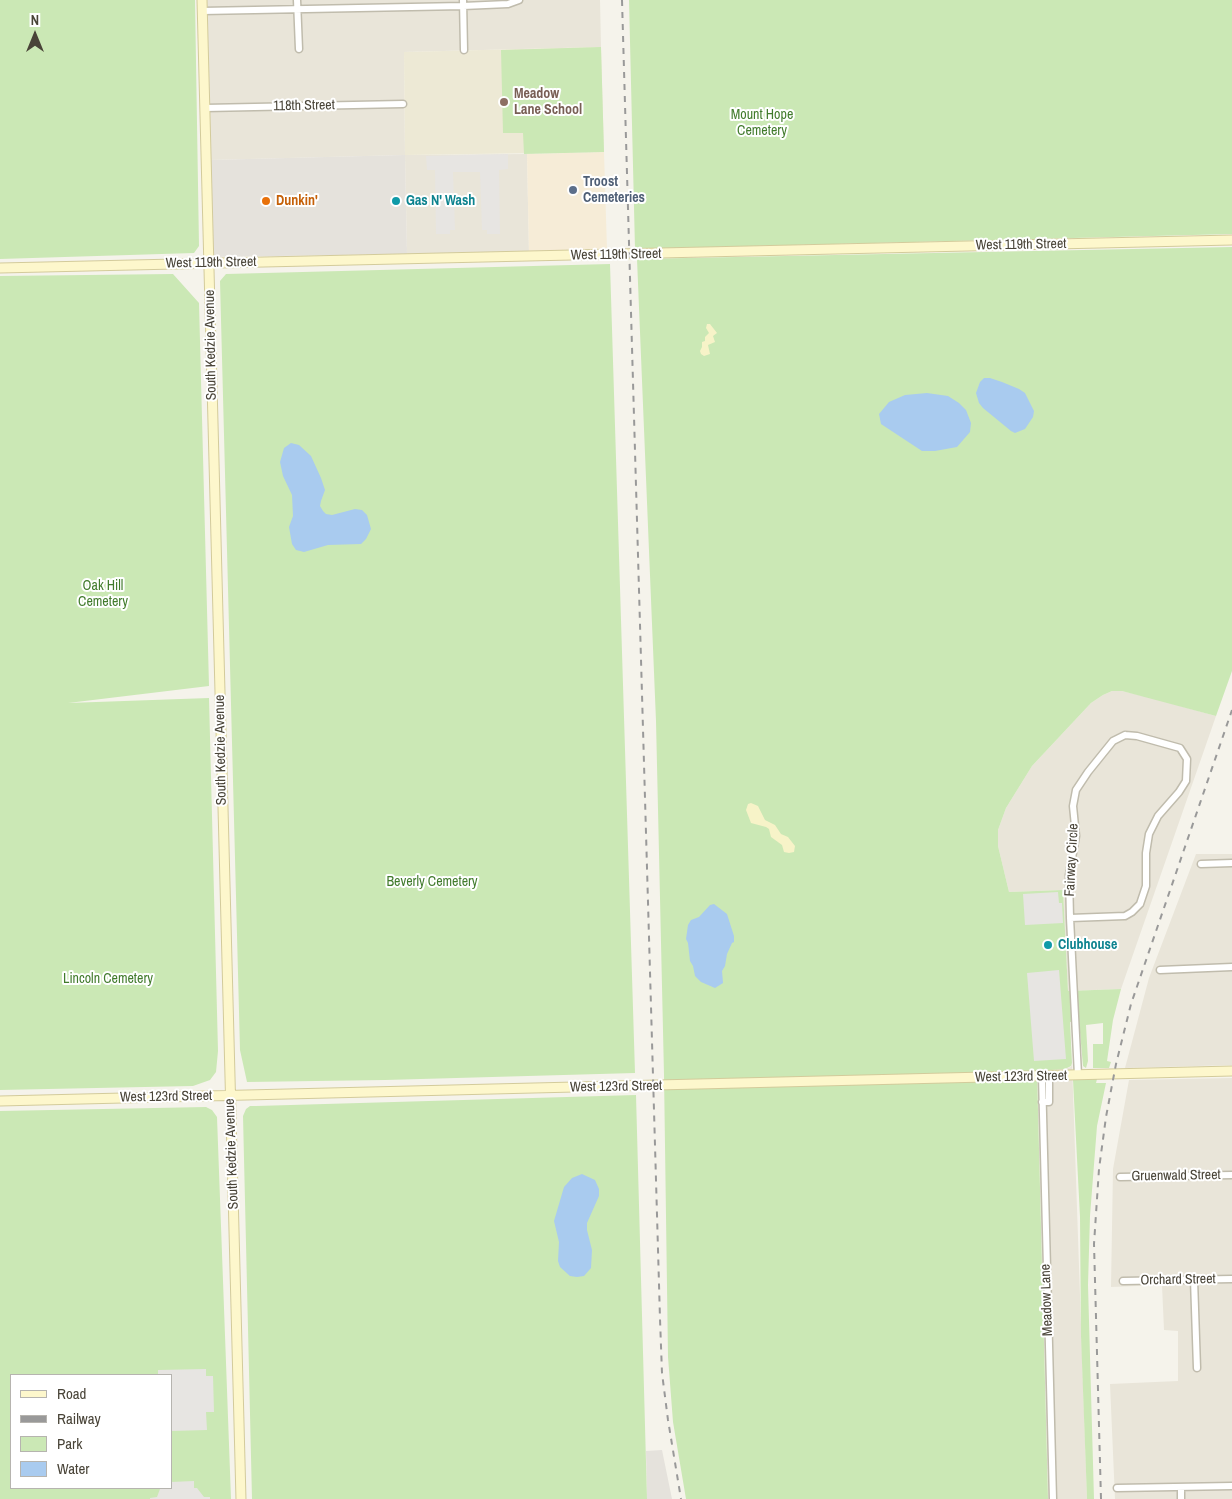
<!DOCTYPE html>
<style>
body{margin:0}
#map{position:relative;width:1232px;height:1499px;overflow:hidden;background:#f5f3eb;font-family:"Archivo Narrow",sans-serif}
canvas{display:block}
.legend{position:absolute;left:10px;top:1374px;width:162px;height:115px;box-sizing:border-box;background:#fff;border:1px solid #b6b4af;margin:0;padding:6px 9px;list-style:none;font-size:15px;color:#494438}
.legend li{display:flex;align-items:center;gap:10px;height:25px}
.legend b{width:25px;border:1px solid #b6b4af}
.north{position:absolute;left:10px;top:10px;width:50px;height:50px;-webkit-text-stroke:4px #fff;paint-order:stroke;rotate:0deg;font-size:14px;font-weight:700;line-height:20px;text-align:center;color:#494438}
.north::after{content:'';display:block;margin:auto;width:18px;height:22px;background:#494438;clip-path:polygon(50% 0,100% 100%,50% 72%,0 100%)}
</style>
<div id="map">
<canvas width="1232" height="1499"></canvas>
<ul class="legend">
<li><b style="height:6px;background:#fdf7cc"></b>Road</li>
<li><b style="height:6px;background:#999"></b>Railway</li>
<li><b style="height:14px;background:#cbe8b5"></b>Park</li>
<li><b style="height:14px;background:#a9cbef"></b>Water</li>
</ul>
<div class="north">N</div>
</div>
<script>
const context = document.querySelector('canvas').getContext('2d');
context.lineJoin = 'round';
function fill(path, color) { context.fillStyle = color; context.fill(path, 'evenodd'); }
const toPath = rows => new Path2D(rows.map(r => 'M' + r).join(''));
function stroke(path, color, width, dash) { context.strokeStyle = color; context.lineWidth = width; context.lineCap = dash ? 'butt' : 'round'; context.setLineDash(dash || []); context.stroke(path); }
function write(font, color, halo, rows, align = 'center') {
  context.font = font + ' "Archivo Narrow",sans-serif'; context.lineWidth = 4; context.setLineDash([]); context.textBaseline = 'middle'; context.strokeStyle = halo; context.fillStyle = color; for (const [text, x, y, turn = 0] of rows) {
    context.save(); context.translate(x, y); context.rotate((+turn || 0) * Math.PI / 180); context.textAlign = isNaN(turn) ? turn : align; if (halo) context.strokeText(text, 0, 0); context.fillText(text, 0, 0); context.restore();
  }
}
fill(toPath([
 [205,0,600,0,601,47,404,52,405,155,527,154,529,253,407,254,405,155,210,160],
 [1112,691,1122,691,1152,698,1216,716,1121,989,1068,991,1063,890,1009,892,998,846,998,830,1006,808,1032,766,1091,703,1103,695],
 [1196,854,1232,854,1232,1065,1125,1068,1149,978],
 [1072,1063,1087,1499,1048,1499,1037,1070,1065,1069,1071,1067],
 [1232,1078,1232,1499,1115,1499,1110,1384,1178,1381,1178,1331,1164,1330,1162,1285,1111,1287,1113,1169,1129,1080]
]), '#e9e5d9');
fill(toPath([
 [604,152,607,250,529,253,527,154]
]), '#f6ecd7');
fill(toPath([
 [405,155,407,254,212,257,210,160],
 [662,1450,672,1499,647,1499,646,1451]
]), '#e5e2dc');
fill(toPath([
 [601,47,604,152,405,155,404,52]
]), '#ede9d5');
fill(toPath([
 [0,0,195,0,199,246,194,253,0,259],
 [629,0,1232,0,1232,234,635,249],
 [601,47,604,152,524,154,523,133,503,133,501,50],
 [1232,247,1232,671,1216,716,1122,691,1112,691,1103,695,1091,703,1032,766,1006,808,998,830,998,846,1009,892,1063,890,1068,991,1121,989,1113,1020,1107,1061,1111,1062,1109,1068,1093,1068,1093,1044,1103,1044,1103,1023,1086,1025,1088,1061,1086,1068,1083,1066,1079,1021,1070,1022,1072,1063,1071,1066,1065,1069,1037,1071,1048,1499,686,1499,673,1422,668,1357,664,1075,656,721,637,259],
 [610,264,635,1073,385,1080,247,1082,240,1050,220,281,226,274],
 [173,274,199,303,209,686,68,703,209,698,218,1051,216,1072,210,1080,193,1086,0,1090,0,276],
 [1097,1079,1096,1083,1106,1083,1097,1126,1090,1216,1088,1285,1094,1499,1087,1499,1081,1336,1080,1217,1073,1080],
 [636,1095,647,1499,252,1499,243,1116,246,1109,250,1106,256,1106],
 [206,1107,212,1110,217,1117,231,1499,0,1499,0,1111],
 [11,1375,171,1375,171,1488,11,1488]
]), '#cbe8b5');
fill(toPath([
 [707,324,710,324,717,333,713,336,715,342,708,345,710,354,704,356,701,354,700,351,702,347,702,342,705,341,705,337,709,333,706,328],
 [751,803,758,806,765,820,775,825,781,834,788,837,795,846,794,852,789,853,784,852,782,845,771,837,769,829,766,827,751,823,746,810,748,804]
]), '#f7f3c8');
fill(toPath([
 [508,154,508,169,499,170,500,234,487,234,487,230,482,230,480,172,453,172,455,230,450,230,450,234,436,234,435,170,427,170,426,156],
 [1058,892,1059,903,1062,903,1063,923,1025,925,1023,894],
 [1059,970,1066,1059,1034,1061,1027,973],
 [206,1369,206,1376,213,1376,214,1412,206,1412,207,1430,171,1431,171,1375,158,1375,158,1370],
 [194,1481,194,1488,197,1488,204,1497,210,1497,210,1499,150,1499,150,1498,157,1497,160,1489,171,1488,171,1482]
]), '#e7e5e2');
fill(toPath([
 [984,378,990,378,1002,382,1019,389,1025,393,1034,411,1033,417,1025,429,1015,433,1011,431,983,408,979,403,976,393,980,382],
 [927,393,948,396,959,403,966,410,971,423,970,432,957,447,935,451,922,451,881,424,879,414,889,402,905,395],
 [291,443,299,445,311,456,321,478,325,490,321,501,320,506,323,511,326,514,332,515,355,509,362,510,367,515,371,529,366,539,361,544,328,545,304,552,296,550,292,544,289,527,293,516,292,495,283,476,280,462,284,448],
 [714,904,727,914,734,936,734,942,732,943,727,954,725,966,722,971,723,983,715,988,701,982,695,976,693,966,690,961,688,943,686,939,688,925,691,920,699,917,710,905],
 [582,1174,595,1180,599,1189,599,1196,587,1223,587,1230,592,1250,591,1268,584,1276,577,1277,570,1276,560,1267,558,1261,559,1242,554,1221,564,1187,572,1178]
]), '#a9cbef');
const street = toPath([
 [297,0,299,49],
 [463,0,464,50],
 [202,11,463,6,508,4,519,0],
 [205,108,403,104],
 [1125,735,1137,736,1180,748,1187,759,1186,781,1179,792,1158,816,1149,834,1146,853,1146,886,1140,904,1132,912,1125,916,1070,918,1069,875,1076,836,1073,806,1076,790,1088,772,1113,741,1125,735],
 [1201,864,1232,863],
 [1070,918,1078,1075],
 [1160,970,1232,967],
 [1042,1076,1053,1499],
 [1042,1102,1049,1102,1049,1076],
 [1120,1177,1232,1175],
 [1194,1279,1197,1368],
 [1123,1281,1232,1279],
 [1181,1487,1181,1499],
 [1117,1488,1232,1486]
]);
const secondary = toPath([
 [202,0,241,1499],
 [0,268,1232,240],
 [0,1101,1232,1071]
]);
stroke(street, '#c0bcad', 9);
stroke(secondary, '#d3cb9b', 11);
stroke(street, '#fff', 6);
stroke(secondary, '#fdf7cc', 9);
stroke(toPath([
 [622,0,660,1319,662,1373,668,1420,681,1499],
 [1101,1499,1094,1244,1099,1169,1106,1117,1116,1064,1131,1004,1232,710]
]), '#999', 2, [6, 6]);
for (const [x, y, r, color] of [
 [504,102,5,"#8d6e63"],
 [573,190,5,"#5c6f8a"],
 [266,201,5,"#e8710a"],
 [396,201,5,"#0f9aa8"],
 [1048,945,5,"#0f9aa8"]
]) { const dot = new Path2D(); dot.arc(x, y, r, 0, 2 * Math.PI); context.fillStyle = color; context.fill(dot); stroke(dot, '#fff', 2); }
write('bold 14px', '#785e54', '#fff', [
 ["Meadow",514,94],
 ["Lane School",514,110]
], 'left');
write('14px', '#494438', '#fff', [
 ["118th Street",304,106,-1],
 ["West 119th Street",1021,245,-1],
 ["West 119th Street",616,255,-1],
 ["West 119th Street",211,263,-1],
 ["South Kedzie Avenue",211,345,-91],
 ["South Kedzie Avenue",221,750,-91],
 ["Fairway Circle",1072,860,-87],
 ["West 123rd Street",1021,1077,-1],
 ["West 123rd Street",616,1087,-1],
 ["West 123rd Street",166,1097,-1],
 ["South Kedzie Avenue",232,1154,-92],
 ["Gruenwald Street",1176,1176,-1],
 ["Orchard Street",1178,1280,-1],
 ["Meadow Lane",1047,1300,-92]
]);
write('14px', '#417b2c', '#fff', [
 ["Mount Hope",762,115],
 ["Cemetery",762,131],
 ["Oak Hill",103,586],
 ["Cemetery",103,602],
 ["Beverly Cemetery",432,882],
 ["Lincoln Cemetery",108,979]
]);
write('bold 14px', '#4e5e75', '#fff', [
 ["Troost",583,182],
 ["Cemeteries",583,198]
], 'left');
write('bold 14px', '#c56008', '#fff', [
 ["Dunkin'",276,201]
], 'left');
write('bold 14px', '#0d838f', '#fff', [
 ["Gas N' Wash",406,201],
 ["Clubhouse",1058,945]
], 'left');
</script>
